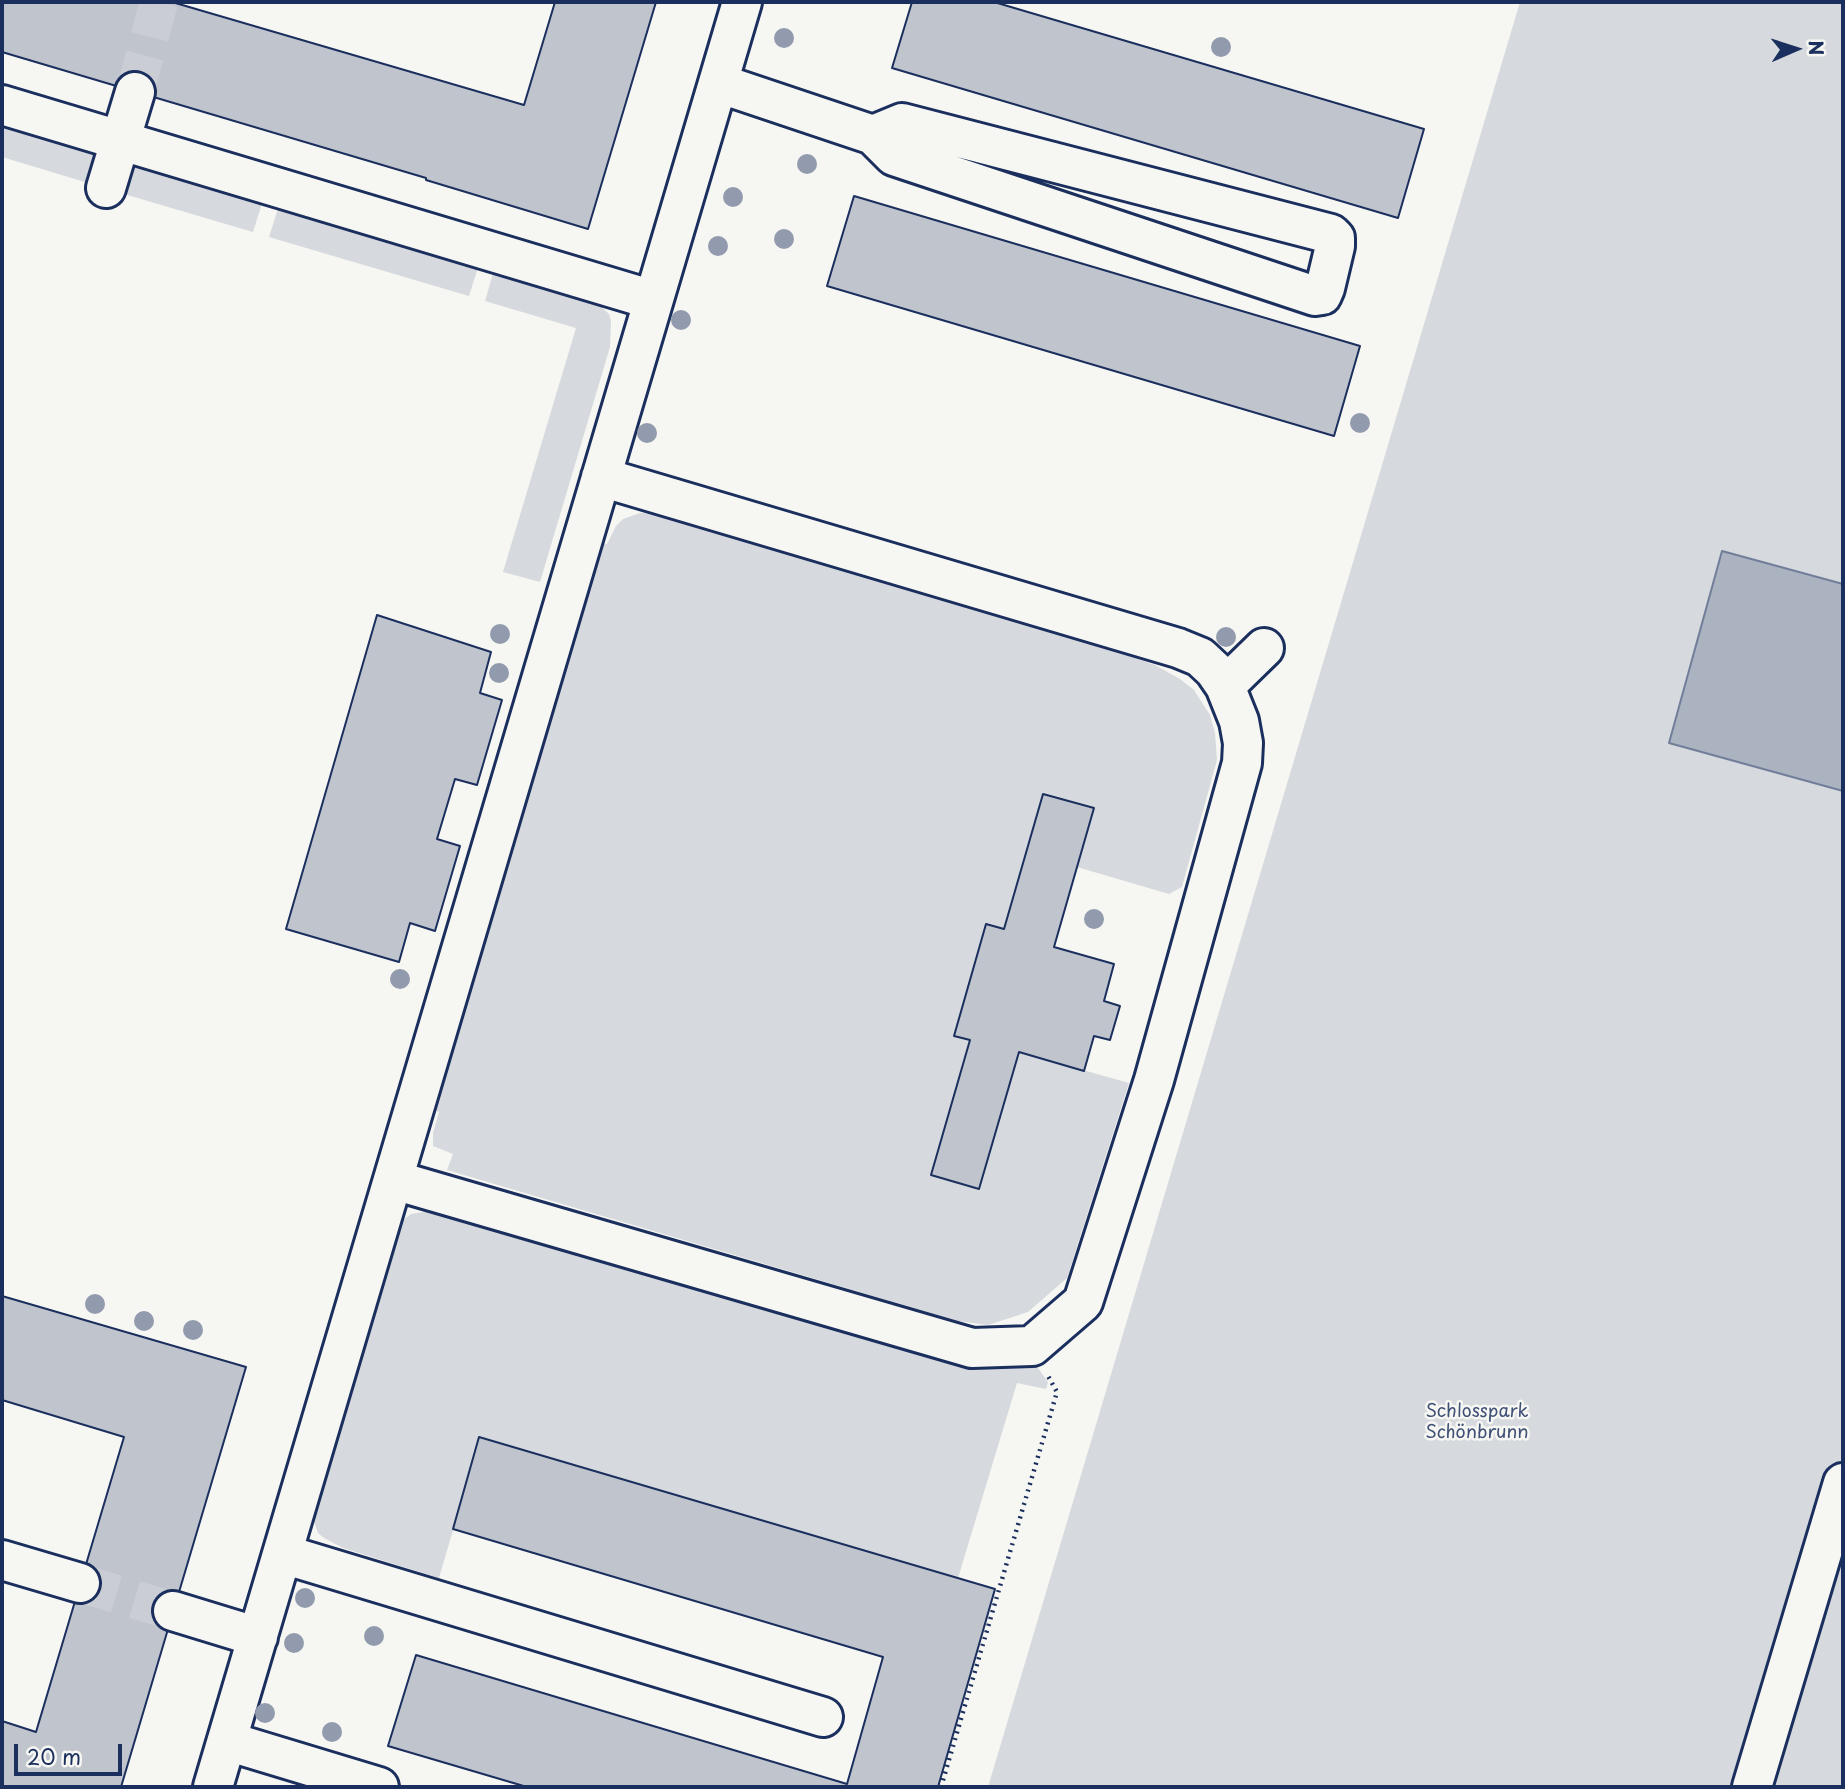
<!DOCTYPE html>
<meta charset="utf-8">
<style>
body{margin:0}
#map{position:relative;width:1845px;height:1789px;overflow:hidden;background:#f6f6f2;font-family:"Playpen Sans",sans-serif}
canvas{display:block}
.frame{position:absolute;inset:0;border:4px solid #1b2f5e;pointer-events:none}
.north{position:absolute;left:1761px;top:14px;width:70px;height:70px;-webkit-text-stroke:5px #f6f6f2;paint-order:stroke;rotate:87deg;font-size:19px;font-weight:700;line-height:28px;text-align:center;color:#1b2f5e}
.north::after{content:'';display:block;margin:auto;width:24px;height:32px;background:#1b2f5e;clip-path:polygon(50% 0,100% 100%,50% 72%,0 100%)}
.scale{position:absolute;left:14px;top:1744px;width:108px;height:32px;box-sizing:border-box;border:4px solid #1b2f5e;border-top:0;padding-left:9px;font-size:21px;line-height:24px;white-space:nowrap;color:#1b2f5e;-webkit-text-stroke:5px #f6f6f2;paint-order:stroke}
</style>
<div id="map">
<canvas width="1845" height="1789"></canvas>
<div class="frame"></div>
<div class="north">N</div>
<div class="scale">20 m</div>
</div>
<script>
const context = document.querySelector('canvas').getContext('2d');
context.lineJoin = 'round';
function fill(path, color) { context.fillStyle = color; context.fill(path, 'evenodd'); }
const toPath = rows => new Path2D(rows.map(r => 'M' + r).join(''));
function stroke(path, color, width, dash) { context.strokeStyle = color; context.lineWidth = width; context.lineCap = dash ? 'butt' : 'round'; context.setLineDash(dash || []); context.stroke(path); }
function write(font, color, halo, rows, align = 'center') {
  context.font = font + ' "Playpen Sans",sans-serif'; context.lineWidth = 5; context.setLineDash([]); context.textBaseline = 'middle'; context.strokeStyle = halo; context.fillStyle = color; for (const [text, x, y, turn = 0] of rows) {
    context.save(); context.translate(x, y); context.rotate((+turn || 0) * Math.PI / 180); context.textAlign = isNaN(turn) ? turn : align; if (halo) context.strokeText(text, 0, 0); context.fillText(text, 0, 0); context.restore();
  }
}
fill(toPath([
 [1520,2,1843,2,1843,1787,988,1787],
 [2,116,100,145,88,183,2,157],
 [135,156,265,194,253,232,124,194],
 [281,199,481,258,469,296,269,237],
 [496,263,601,294,598,304,609,314,611,321,610,347,540,582,503,572,576,328,485,301],
 [640,513,655,514,1116,651,1155,665,1180,679,1194,690,1210,715,1215,733,1217,760,1182,887,1169,894,1077,867,1094,809,1044,794,1004,929,986,925,954,1035,970,1040,931,1175,979,1188,1019,1052,1129,1083,1067,1278,1028,1312,988,1325,958,1321,447,1170,453,1154,433,1146,433,1133,439,1112,432,1109,602,543,607,544,616,526,623,519],
 [437,1210,1030,1363,1038,1368,1048,1382,1046,1389,1017,1383,958,1578,480,1438,439,1578,343,1548,324,1538,318,1533,313,1519,314,1505,397,1230,402,1221,411,1214]
]), '#d6d9dd');
const water = toPath([
 [1722,551,1843,584,1843,791,1669,743,1722,551]
]);
fill(water, '#abb2c0');
stroke(water, '#717e99', 2);
const building = toPath([
 [2,2,172,2,524,105,555,2,656,2,588,229,426,180,426,178,2,52,2,2],
 [912,2,994,2,1424,129,1398,218,892,68,912,2],
 [854,196,1360,346,1334,436,827,286,854,196],
 [377,615,491,652,480,693,502,700,477,785,455,779,437,839,460,846,435,931,410,923,399,962,286,929,377,615],
 [1043,794,1094,808,1054,947,1114,964,1104,1001,1120,1006,1110,1040,1094,1036,1084,1071,1019,1052,979,1189,931,1175,970,1040,954,1036,986,924,1004,929,1043,794],
 [2,1296,246,1367,121,1787,2,1787,2,1721,36,1732,124,1437,2,1400,2,1296],
 [479,1437,995,1589,938,1787,527,1787,388,1746,416,1655,847,1784,883,1657,453,1529,479,1437]
]);
fill(building, '#c0c4cd');
stroke(building, '#1b2f5e', 2);
stroke(toPath([
 [135,92,159,2],
 [80,1583,173,1611]
]), '#caced4', 38, [38, 19]);
const minor = toPath([
 [718,83,873,135,894,156,1315,296,1322,295,1325,288,1335,246,1335,238,1331,234,902,123,873,135],
 [2,105,653,300],
 [106,188,135,92],
 [1225,686,1264,648],
 [394,1180,972,1348,1032,1346,1083,1302,1154,1080,1242,763,1243,743,1239,721,1225,686,1214,670,1200,657,1178,648,601,477],
 [283,1554,823,1717],
 [2,1560,80,1583],
 [173,1611,258,1637],
 [227,1741,379,1787],
 [213,1787,742,2],
 [1752,1787,1843,1483]
]);
stroke(minor, '#1b2f5e', 44);
stroke(toPath([
 [941,1787,1057,1392,1048,1376]
]), '#1b2f5e', 4.5, [2, 5]);
stroke(minor, '#f6f6f2', 38);
context.fillStyle = '#929bae';
for (const [x, y] of [
 [784,38],
 [1221,47],
 [807,164],
 [733,197],
 [784,239],
 [718,246],
 [681,320],
 [1360,423],
 [647,433],
 [500,634],
 [1226,637],
 [499,673],
 [1094,919],
 [400,979],
 [95,1304],
 [144,1321],
 [193,1330],
 [305,1598],
 [374,1636],
 [294,1643],
 [265,1713],
 [332,1732]
]) { context.beginPath(); context.arc(x, y, 10, 0, 2 * Math.PI); context.fill(); }
write('18px', '#405177', '#f6f6f2', [
 ["Schlosspark",1477,1412],
 ["Schönbrunn",1477,1433]
]);
</script>
